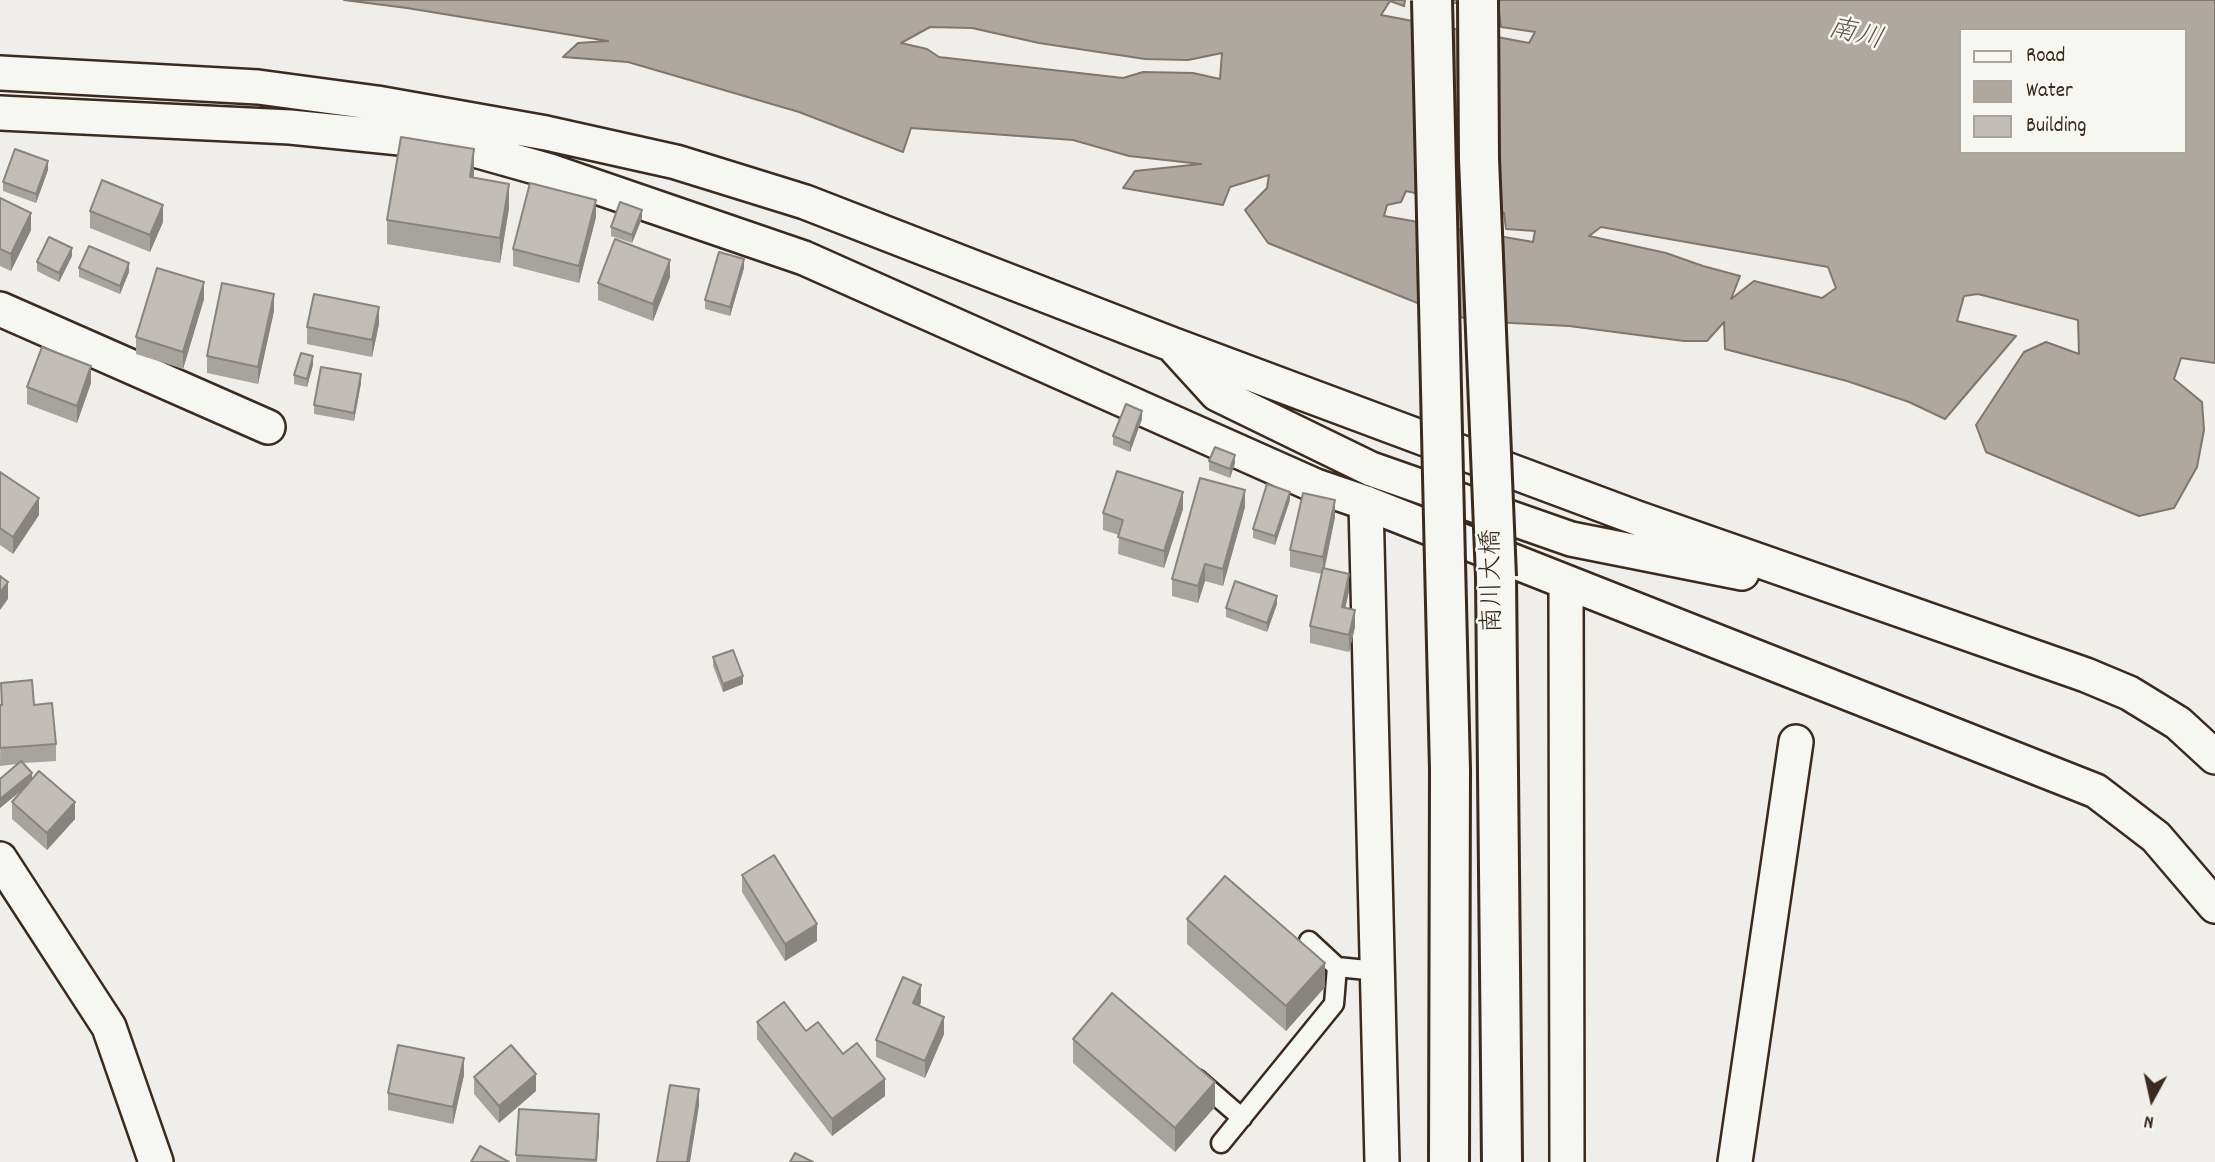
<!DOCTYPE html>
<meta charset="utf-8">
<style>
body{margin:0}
#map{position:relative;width:2215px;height:1162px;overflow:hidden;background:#efeeea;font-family:Dekko,sans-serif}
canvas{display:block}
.legend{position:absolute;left:1959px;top:28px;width:228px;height:126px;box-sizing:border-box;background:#f6f6f2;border:2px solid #aba49d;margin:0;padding:9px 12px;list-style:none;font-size:21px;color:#3b2a1e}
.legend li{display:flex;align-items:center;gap:14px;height:35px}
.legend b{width:35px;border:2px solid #aba49d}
.north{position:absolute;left:2117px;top:1064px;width:70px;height:70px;-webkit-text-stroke:5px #f6f6f2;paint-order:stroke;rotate:188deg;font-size:19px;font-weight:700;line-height:28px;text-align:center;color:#3b2a1e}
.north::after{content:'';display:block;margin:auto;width:24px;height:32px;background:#3b2a1e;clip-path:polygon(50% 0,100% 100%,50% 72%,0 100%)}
</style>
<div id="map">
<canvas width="2215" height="1162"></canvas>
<ul class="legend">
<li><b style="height:9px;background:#f6f6f2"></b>Road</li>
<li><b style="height:19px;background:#afa8a1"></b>Water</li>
<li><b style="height:19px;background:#c2bdb7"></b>Building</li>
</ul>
<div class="north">N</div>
</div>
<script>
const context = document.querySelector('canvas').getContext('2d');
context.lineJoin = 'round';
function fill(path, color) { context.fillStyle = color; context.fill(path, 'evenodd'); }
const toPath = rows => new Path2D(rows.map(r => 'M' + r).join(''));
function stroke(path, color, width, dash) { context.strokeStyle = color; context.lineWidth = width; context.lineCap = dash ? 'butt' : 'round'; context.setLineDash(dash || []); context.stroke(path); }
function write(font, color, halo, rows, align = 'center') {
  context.font = font + ' Dekko,"Klee One",sans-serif'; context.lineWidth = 5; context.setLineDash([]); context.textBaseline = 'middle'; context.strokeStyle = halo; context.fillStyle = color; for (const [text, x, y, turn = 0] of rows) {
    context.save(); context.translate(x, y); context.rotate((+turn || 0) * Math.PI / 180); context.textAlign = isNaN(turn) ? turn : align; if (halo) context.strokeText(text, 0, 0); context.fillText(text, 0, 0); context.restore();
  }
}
const water = toPath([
 [344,0,1405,0,1404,6,1390,1,1381,15,1529,43,1535,32,1501,27,1499,12,1441,0,2215,0,2215,363,2181,358,2174,379,2202,402,2204,430,2197,467,2174,508,2139,516,1986,452,1976,425,2024,352,2046,342,2079,354,2078,320,1978,294,1964,296,1957,321,2016,336,1945,419,1909,402,1847,381,1725,349,1724,322,1707,341,1684,341,1569,326,1474,321,1425,306,1268,243,1245,210,1267,188,1269,175,1230,187,1223,205,1123,188,1135,171,1201,164,1129,156,1073,140,911,128,903,152,799,112,628,62,563,57,578,43,608,41,407,8,344,0],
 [930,27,972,28,1039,43,1145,59,1188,60,1222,53,1220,79,1193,73,1143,72,1123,78,939,57,927,49,901,43,930,27],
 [1961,30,2185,30,2185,152,1961,152,1961,30],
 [1406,191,1504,213,1506,229,1535,231,1533,242,1384,216,1387,205,1401,202,1406,191],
 [1601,227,1828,267,1836,288,1822,298,1754,281,1731,299,1740,276,1703,266,1666,253,1589,236,1601,227]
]);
fill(water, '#afa8a1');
stroke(water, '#81766d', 2);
const service = toPath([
 [1309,941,1337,967,1377,971],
 [1197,1079,1242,1118],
 [1221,1143,1334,1004,1337,967]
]);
const minor = toPath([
 [0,73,258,87,377,103,546,133,676,162,805,202,1171,344,1637,518,2086,675,2129,693,2178,723,2215,757],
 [0,113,290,127,450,143,553,172,804,258,1316,486,1366,503,2096,791,2156,837,2215,906],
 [0,309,268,427],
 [1176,349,1217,394,1371,469,1571,539,1742,573],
 [1366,503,1382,1162],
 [1566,583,1567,1162],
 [0,859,109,1027,156,1162],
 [1735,1162,1796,742]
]);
const tertiary = toPath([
 [1445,562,1450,770,1449,1162],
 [1496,577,1502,1162]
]);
stroke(service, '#3b2a1e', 23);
stroke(minor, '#3b2a1e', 38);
stroke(tertiary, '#3b2a1e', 44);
stroke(service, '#f6f6f2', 18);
stroke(minor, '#f6f6f2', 33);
stroke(tertiary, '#f6f6f2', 38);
const tertiaryBridge = toPath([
 [1432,0,1445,562],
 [1478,0,1479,159,1496,577]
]);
stroke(tertiaryBridge, '#3b2a1e', 44, []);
stroke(tertiaryBridge, '#f6f6f2', 38);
fill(toPath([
 [48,170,36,203,3,191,3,182],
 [474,174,474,177,509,208,500,263,387,244,387,220],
 [0,198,31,230,11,271,0,266],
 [90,211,163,222,150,252,90,228],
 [596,217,579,283,513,266,513,249],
 [642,218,632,243,611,236,611,227],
 [72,256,59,282,37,271,37,262],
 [79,268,129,272,120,294,79,277],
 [744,268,730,316,705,309,705,300],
 [670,277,653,321,598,300,598,283],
 [204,299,183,369,136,354,136,337],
 [274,311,258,384,207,373,207,356],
 [379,324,372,357,307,344,307,327],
 [313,365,307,387,294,384,294,375],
 [91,383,77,423,27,404,27,387],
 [361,383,354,421,314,414,314,405],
 [1142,419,1130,452,1113,445,1113,436],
 [1209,461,1235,463,1230,478,1209,470],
 [0,472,39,515,13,554,0,545],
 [1290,500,1275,545,1253,538,1253,529],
 [1245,507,1223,586,1205,581,1198,603,1172,596,1172,579],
 [1183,509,1164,568,1118,554,1119,535,1103,530,1103,513],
 [1335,517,1325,568,1349,591,1345,608,1355,627,1349,652,1310,643,1310,626,1322,574,1290,567,1290,550],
 [1277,604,1267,632,1226,617,1226,608],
 [713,657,743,684,723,692,713,666],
 [1,683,34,705,56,744,56,761,24,763,32,780,75,819,47,850,12,819,12,802,25,787,0,808,0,779,17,764,0,766],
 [742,875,817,941,785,961,742,892],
 [1187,919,1325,987,1286,1031,1187,944],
 [921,1002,920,1005,944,1034,925,1078,876,1057,876,1040],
 [757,1022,806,1031,843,1054,885,1096,832,1136,757,1039],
 [1073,1039,1215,1107,1175,1152,1073,1063],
 [464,1075,453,1124,388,1110,388,1093],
 [474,1077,536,1091,499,1123,474,1094],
 [599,1131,597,1162,516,1162,516,1155]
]), '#a7a39d');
fill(toPath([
 [474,149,474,174,470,201,470,177],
 [48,161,48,170,36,203,36,194],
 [509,184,509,208,500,263,500,238],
 [596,200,596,217,579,283,579,266],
 [163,205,163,222,150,252,150,235],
 [642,210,642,218,632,243,632,235],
 [31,213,31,230,11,271,11,254],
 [72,248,72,256,59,282,59,273],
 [744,259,744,268,730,316,730,307],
 [670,260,670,277,653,321,653,304],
 [129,263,129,272,120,294,120,286],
 [204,282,204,299,183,369,183,352],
 [274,294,274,311,258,384,258,367],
 [379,307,379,324,372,357,372,340],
 [313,356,313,365,307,387,307,379],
 [91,366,91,383,77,423,77,406],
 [361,374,361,383,354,421,354,413],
 [1142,411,1142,419,1130,452,1130,443],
 [1235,455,1235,463,1230,478,1230,469],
 [1245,490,1245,507,1223,586,1223,569],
 [1183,492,1183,509,1164,568,1164,551],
 [1290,492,1290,500,1275,545,1275,536],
 [39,498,39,515,13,554,13,537],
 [1335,500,1335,517,1323,574,1323,557],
 [1205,564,1205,581,1198,603,1198,586],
 [1349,574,1349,591,1342,624,1342,607],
 [8,582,8,599,0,610,0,593],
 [1277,596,1277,604,1267,632,1267,623],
 [1355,610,1355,627,1349,652,1349,635],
 [743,676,743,684,723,692,723,684],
 [32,773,32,782,0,808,0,799],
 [75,802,75,819,47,850,47,833],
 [817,924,817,941,785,961,785,944],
 [1325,963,1325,987,1286,1031,1286,1006],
 [921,985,921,1002,913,1020,913,1003],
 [944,1017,944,1034,925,1078,925,1061],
 [464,1058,464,1075,453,1124,453,1107],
 [536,1074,536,1091,499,1123,499,1106],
 [885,1079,885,1096,832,1136,832,1119],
 [1215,1082,1215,1107,1175,1152,1175,1128],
 [699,1089,699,1106,690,1162,687,1162],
 [599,1114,599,1131,596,1162]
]), '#888480');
const building = toPath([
 [401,137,474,149,470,177,509,184,500,238,387,220,401,137],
 [15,149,48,161,36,194,3,182,15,149],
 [102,180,163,205,150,235,90,211,102,180],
 [530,183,596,200,579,266,513,249,530,183],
 [0,198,31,213,11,254,0,249,0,198],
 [620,202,642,210,632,235,611,227,620,202],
 [49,237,72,248,59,273,37,262,49,237],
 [615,239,670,260,653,304,598,283,615,239],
 [89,246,129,263,120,286,79,268,89,246],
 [719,252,744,259,730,307,705,300,719,252],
 [157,268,204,282,183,352,136,337,157,268],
 [222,283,274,294,258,367,207,356,222,283],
 [314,294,379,307,372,340,307,327,314,294],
 [42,347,91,366,77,406,27,387,42,347],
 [301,353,313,356,307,379,294,375,301,353],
 [321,367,361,374,354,413,314,405,321,367],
 [1126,404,1142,411,1130,443,1113,436,1126,404],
 [1215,447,1235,455,1230,469,1209,461,1215,447],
 [1117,471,1183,492,1164,551,1118,537,1123,520,1103,513,1117,471],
 [0,472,39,498,13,537,0,528,0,472],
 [1200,478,1245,490,1223,569,1205,564,1198,586,1172,579,1200,478],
 [1267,484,1290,492,1275,536,1253,529,1267,484],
 [1303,493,1335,500,1323,557,1290,550,1303,493],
 [1323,568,1349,574,1342,607,1355,610,1349,635,1310,626,1323,568],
 [0,576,8,582,0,593,0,576],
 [1235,581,1277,596,1267,623,1226,608,1235,581],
 [733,650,743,676,723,684,713,657,733,650],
 [32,680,34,705,52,703,56,744,0,748,0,705,2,705,1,683,32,680],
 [21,761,32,773,0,799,0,779,21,761],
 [39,771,75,802,47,833,12,802,39,771],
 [774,855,817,924,785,944,742,875,774,855],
 [1225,876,1325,963,1286,1006,1187,919,1225,876],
 [903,977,921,985,913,1003,944,1017,925,1061,876,1040,903,977],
 [1112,993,1215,1082,1175,1128,1073,1039,1112,993],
 [784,1002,806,1031,818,1022,843,1054,857,1043,885,1079,832,1119,757,1022,784,1002],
 [398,1045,464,1058,453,1107,388,1093,398,1045],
 [511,1045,536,1074,499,1106,474,1077,511,1045],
 [670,1085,699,1089,687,1162,657,1162,670,1085],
 [519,1109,599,1114,596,1160,516,1155,519,1109],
 [480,1146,509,1162,471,1162,480,1146],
 [795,1153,813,1162,790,1162,795,1153]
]);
fill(building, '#c2bdb7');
stroke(building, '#888480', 2);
write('26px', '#3b2a1e', '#f6f6f2', [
 ["南川大橋",1495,581,-91]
]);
write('italic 28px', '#64564c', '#f6f6f2', [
 ["南川",1855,37,14]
]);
</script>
